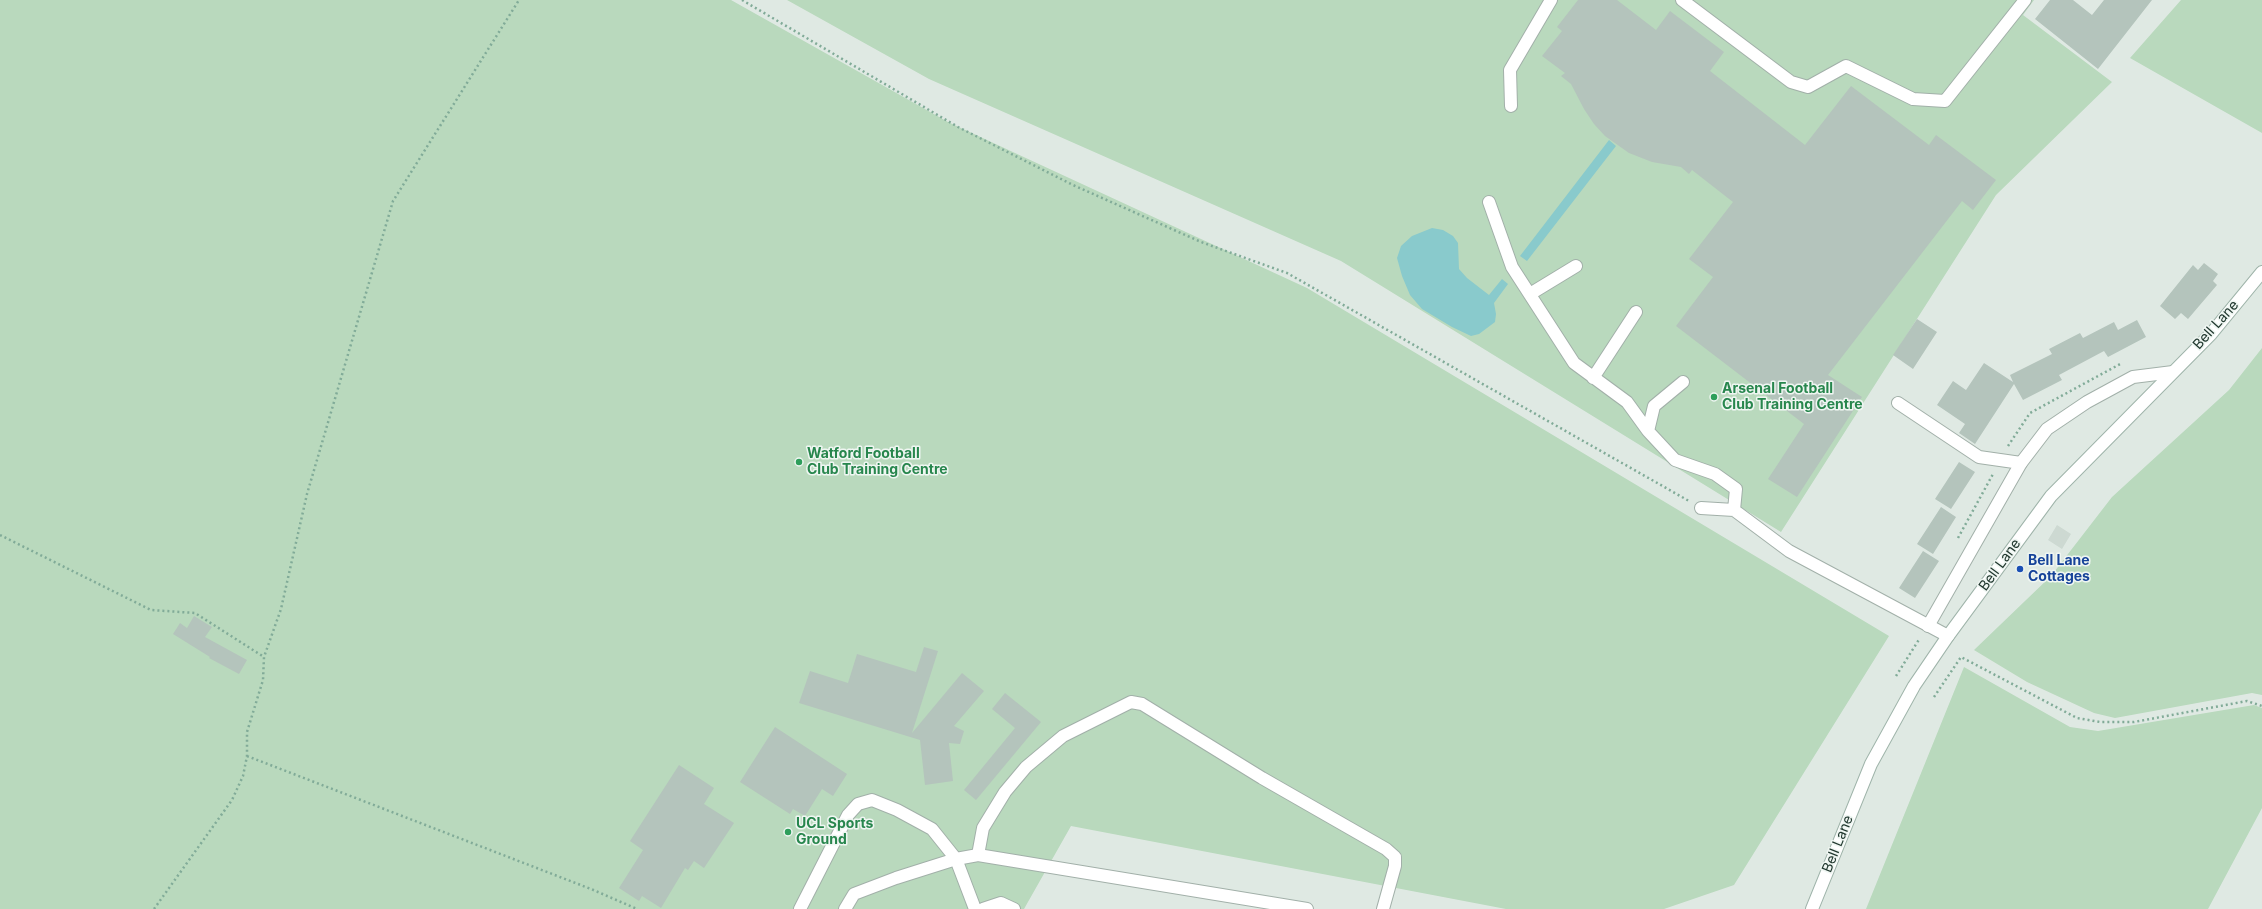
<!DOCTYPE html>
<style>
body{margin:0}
canvas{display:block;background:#dfe9e3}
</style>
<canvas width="2262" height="909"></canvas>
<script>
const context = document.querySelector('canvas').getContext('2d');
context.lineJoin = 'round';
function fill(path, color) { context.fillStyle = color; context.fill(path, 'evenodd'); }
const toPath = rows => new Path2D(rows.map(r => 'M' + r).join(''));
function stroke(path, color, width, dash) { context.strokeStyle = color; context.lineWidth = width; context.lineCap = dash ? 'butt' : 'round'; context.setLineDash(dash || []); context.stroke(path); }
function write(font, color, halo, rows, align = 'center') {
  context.font = font + ' Inter,sans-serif'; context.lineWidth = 3; context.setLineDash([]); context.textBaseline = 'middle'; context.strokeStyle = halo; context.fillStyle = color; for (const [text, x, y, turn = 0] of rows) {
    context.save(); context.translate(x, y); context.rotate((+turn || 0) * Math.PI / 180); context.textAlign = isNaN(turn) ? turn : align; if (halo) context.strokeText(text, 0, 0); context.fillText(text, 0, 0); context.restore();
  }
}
fill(toPath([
 [2057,525,2071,534,2062,549,2048,540]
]), '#cdd9d2');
fill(toPath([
 [0,0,731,0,948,122,1307,288,1889,636,1734,885,1664,909,1506,909,1071,826,1024,909,0,909],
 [787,0,2034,0,2023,15,2112,82,1996,195,1781,532,1341,261,929,79],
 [2181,0,2262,0,2262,133,2130,58],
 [2262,348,2262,695,2252,693,2115,718,2094,713,2027,682,1974,650,2051,576,2112,497,2229,390],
 [1964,667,2070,727,2098,731,2254,705,2262,708,2262,808,2208,909,1866,909]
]), '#b9d9bd');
fill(toPath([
 [1609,140,1616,146,1527,261,1520,256],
 [1432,228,1443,230,1453,236,1458,243,1459,269,1467,278,1489,295,1502,279,1508,284,1494,303,1496,314,1495,322,1479,334,1471,336,1452,327,1422,309,1410,295,1402,276,1397,258,1401,246,1412,236]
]), '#89cacc');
fill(toPath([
 [1578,0,1617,0,1656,30,1670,11,1724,52,1710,71,1805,145,1851,86,1929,145,1936,135,1996,180,1973,210,1962,201,1828,375,1862,397,1797,497,1768,479,1804,424,1676,326,1713,277,1689,259,1733,202,1692,170,1689,174,1681,167,1652,162,1629,153,1605,136,1594,124,1584,109,1571,84,1561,76,1565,73,1542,56,1562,31,1557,27],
 [2050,0,2073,0,2092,15,2104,0,2152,0,2098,69,2035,19],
 [2204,263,2218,274,2213,281,2217,285,2188,319,2181,313,2175,319,2160,306,2193,265,2198,270],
 [1917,319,1937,332,1913,369,1893,355],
 [2137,320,2146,337,2108,357,2104,351,2059,375,2062,380,2023,400,2014,384,1975,444,1959,433,1965,424,1937,405,1953,381,1966,390,1984,363,2013,382,2010,375,2052,354,2049,349,2080,333,2083,338,2114,322,2118,330],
 [1959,462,1975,472,1951,509,1935,499],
 [1941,507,1956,517,1933,554,1917,544],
 [1923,551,1939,561,1915,598,1899,588],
 [194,616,212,627,205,637,247,660,239,674,209,658,210,657,173,634,180,623,187,628],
 [924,647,938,651,912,733,962,673,984,691,954,726,964,731,960,744,949,743,953,781,925,785,920,740,799,703,810,671,848,683,857,654,916,672],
 [1005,693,1041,722,976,800,964,790,1015,728,992,709],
 [775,727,847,774,833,796,822,789,805,816,793,809,790,814,740,782],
 [679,765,714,788,704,804,734,823,704,868,694,861,688,870,685,868,661,908,642,896,639,901,619,888,643,850,630,841]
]), '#b4c4bc');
const lane = toPath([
 [1682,0,1791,82,1808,87,1846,66,1913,99,1945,101,2025,0],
 [1511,106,1510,70,1551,0],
 [1489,202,1512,267,1574,363,1627,402,1648,431],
 [1530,294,1576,266],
 [1593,378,1636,312],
 [1683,382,1654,406,1648,431,1675,460,1715,474,1736,489,1734,510],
 [1898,403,1979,457,2021,463],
 [1701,508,1734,510,1789,551,1948,636],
 [978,855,983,828,1005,792,1026,767,1063,736,1131,702,1142,704,1262,778,1386,849,1395,857,1395,866,1383,909],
 [800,909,848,815,858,804,872,800,897,810,932,829,956,859,975,909],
 [845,909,854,894,896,878,956,859,978,855,1307,909],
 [983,909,1001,903,1014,909]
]);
const street = toPath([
 [1928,626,2021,463,2047,429,2087,402,2133,377,2173,372]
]);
const secondary = toPath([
 [1812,909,1871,764,1914,686,1948,636,2051,496,2211,334,2262,272]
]);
stroke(lane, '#a2b0a9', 14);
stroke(street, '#a2b0a9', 14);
stroke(secondary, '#9fb4aa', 14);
stroke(toPath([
 [742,0,958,127,1073,185,1201,242,1287,273,1689,501],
 [2008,446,2030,413,2122,363],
 [0,535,151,610,195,613,264,657],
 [1958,538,1993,474],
 [1896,676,1920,638],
 [1934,697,1961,657,2077,718,2100,722,2134,722,2247,701,2262,706],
 [247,756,591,889,637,909],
 [154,909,232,800,243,776,247,756,247,732,263,680,264,657,281,609,307,494,393,201,519,0]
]), '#81ab98', 2.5, [2, 3]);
stroke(lane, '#fff', 12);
stroke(street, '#fff', 12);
stroke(secondary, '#fff', 12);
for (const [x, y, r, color] of [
 [1714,397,4,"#2e9e5b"],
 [799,462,4,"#2e9e5b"],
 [2020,569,4,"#1a4fb4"],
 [788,832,4,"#2e9e5b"]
]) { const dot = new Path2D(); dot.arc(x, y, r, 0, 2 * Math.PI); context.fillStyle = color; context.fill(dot); stroke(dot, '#eff6f2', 1.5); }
write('14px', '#21382f', '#eff6f2', [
 ["Bell Lane",2216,325,-48],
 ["Bell Lane",2000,565,-54],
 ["Bell Lane",1838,844,-68]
]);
write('bold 14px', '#27864d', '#eff6f2', [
 ["Arsenal Football",1722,389],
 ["Club Training Centre",1722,405],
 ["Watford Football",807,454],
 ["Club Training Centre",807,470],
 ["UCL Sports",796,824],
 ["Ground",796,840]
], 'left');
write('bold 14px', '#164399', '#eff6f2', [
 ["Bell Lane",2028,561],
 ["Cottages",2028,577]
], 'left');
</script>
